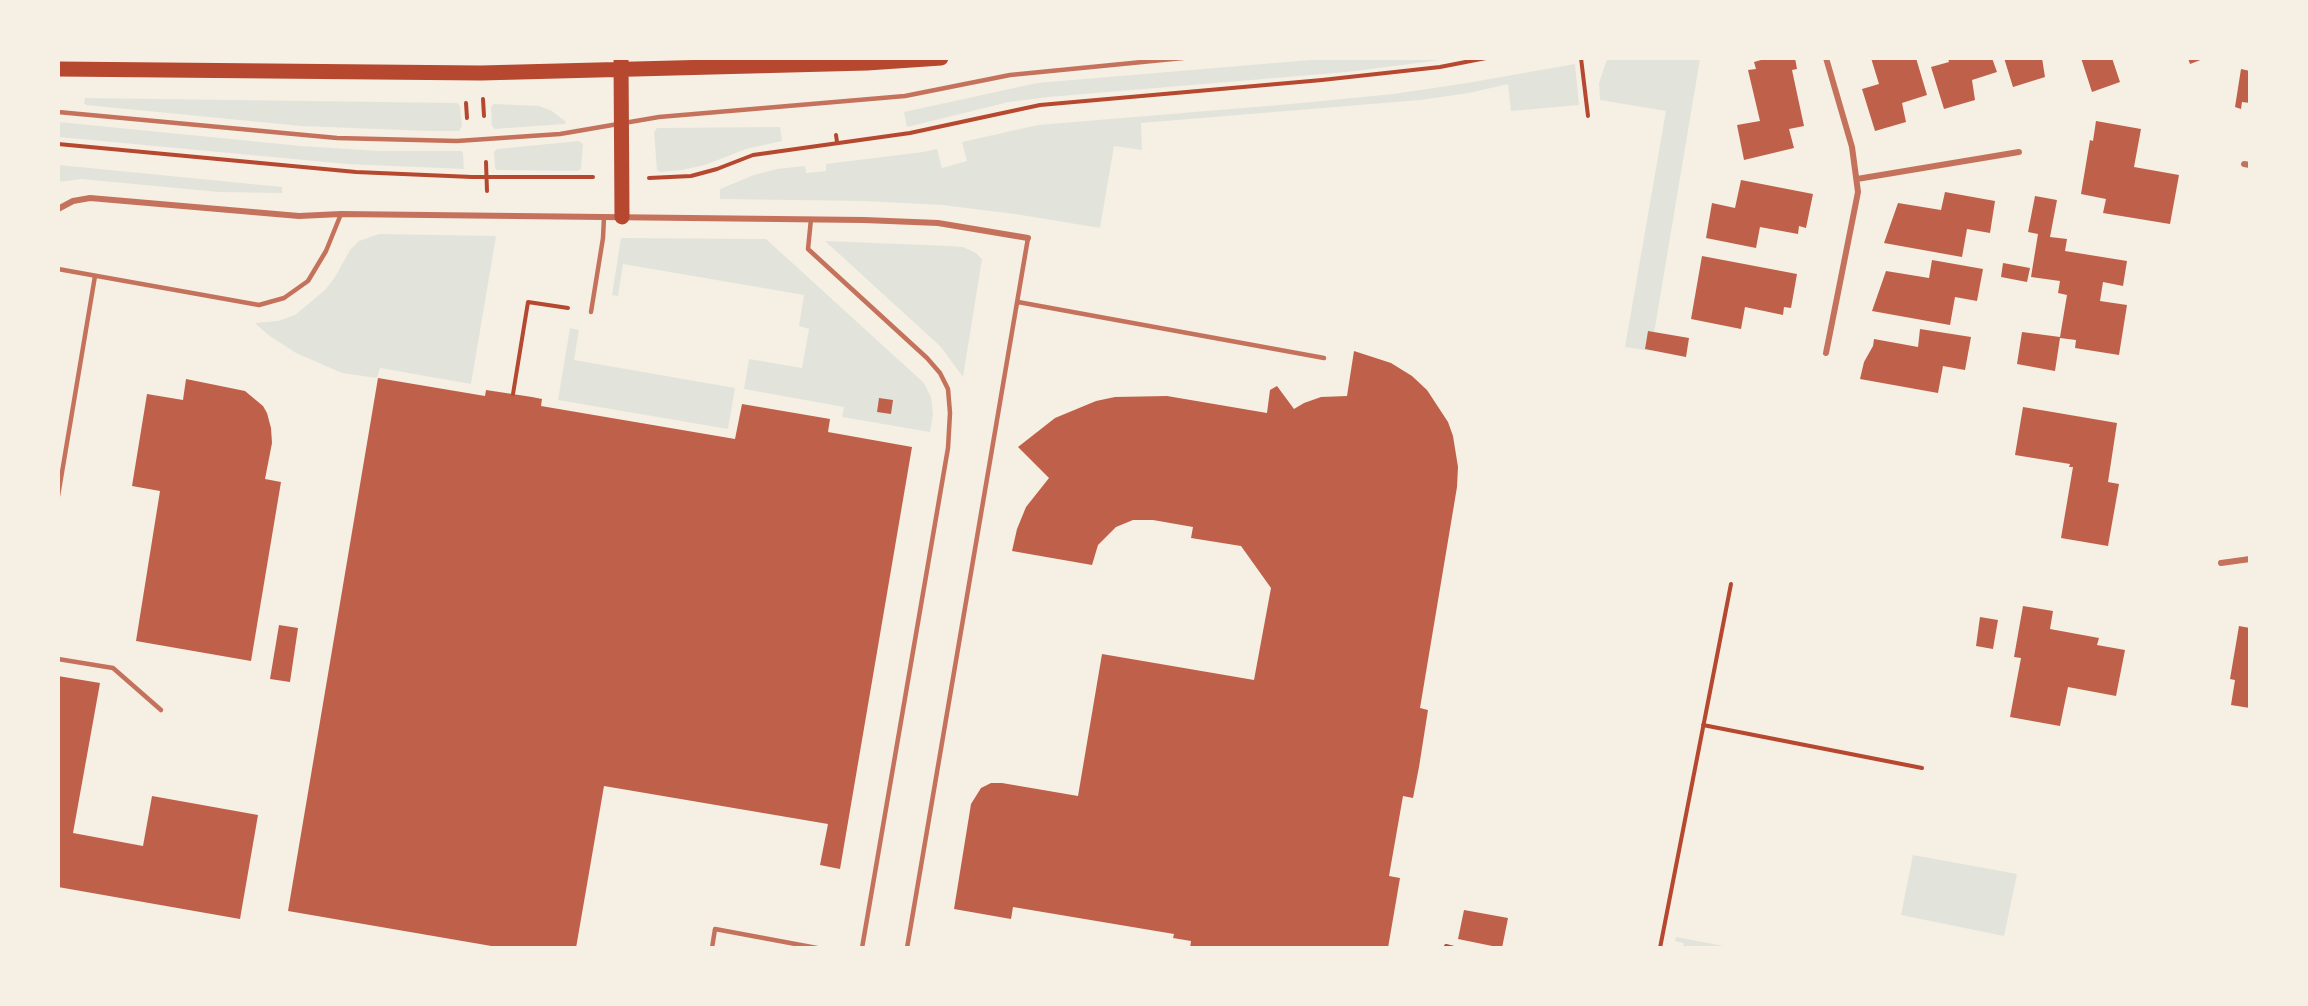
<!DOCTYPE html>
<style>
body{margin:0}
#map{position:relative;width:2308px;height:1006px;overflow:hidden;background:#f6efe4;font-family:"Fira Sans",sans-serif}
canvas{display:block}
.frame{position:absolute;inset:0;border:60px solid #f6efe4;pointer-events:none}
</style>
<div id="map">
<canvas width="2308" height="1006"></canvas>
<div class="frame"></div>
</div>
<script>
const context = document.querySelector('canvas').getContext('2d');
context.lineJoin = 'round';
function fill(path, color) { context.fillStyle = color; context.fill(path, 'evenodd'); }
const toPath = rows => new Path2D(rows.map(r => 'M' + r).join(''));
function stroke(path, color, width, dash) { context.strokeStyle = color; context.lineWidth = width; context.lineCap = dash ? 'butt' : 'round'; context.setLineDash(dash || []); context.stroke(path); }
fill(toPath([
 [1322,59,1448,59,1347,72,1048,97,1009,102,907,127,904,112,1037,83],
 [1607,59,1700,59,1651,351,1625,347,1666,111,1600,100,1599,83],
 [1575,64,1579,105,1511,111,1508,84,1469,93,1420,100,1141,123,1142,150,1114,146,1100,228,1015,214,942,205,864,201,720,199,720,189,754,175,777,169,805,166,806,173,826,171,826,164,923,152,937,149,942,168,967,161,962,142,1038,125,1291,104,1393,94,1467,83],
 [85,98,457,103,460,106,462,126,459,131,429,131,301,126,86,105,84,103],
 [494,104,539,106,552,111,566,122,564,124,495,129,492,126,491,107],
 [59,122,301,146,380,151,461,151,463,153,464,169,347,164,59,137],
 [780,127,782,141,746,149,705,165,681,170,660,172,657,170,654,132,657,128],
 [579,141,583,144,581,169,578,171,497,170,495,168,494,152,497,149],
 [59,165,282,187,282,193,219,192,81,179,59,182],
 [379,234,496,236,471,384,380,368,377,378,342,373,296,353,267,334,255,323,278,321,295,315,325,290,335,277,350,250,359,241],
 [621,238,766,239,924,383,931,397,933,414,930,432,842,417,844,407,744,389,749,359,802,368,809,329,799,326,804,295,623,264,618,296,612,295],
 [825,241,950,246,963,247,976,253,982,259,963,377,941,347],
 [570,328,579,330,574,360,735,388,728,429,558,400],
 [1913,855,2017,874,2004,936,1901,915],
 [1676,937,1729,947,1683,947,1684,943,1675,941]
]), '#e2e4dc');
fill(toPath([
 [1768,58,1795,58,1797,69,1792,70,1804,126,1789,129,1794,148,1744,160,1737,125,1760,121,1748,70,1756,69,1754,62],
 [1871,58,1916,58,1927,95,1902,103,1906,122,1875,131,1862,89,1879,84],
 [1948,58,1992,58,1997,72,1972,80,1975,100,1944,109,1931,67,1949,62],
 [2004,58,2042,58,2045,77,2013,87],
 [2081,58,2112,58,2120,82,2092,92],
 [2188,58,2203,58,2203,59,2190,64],
 [2241,69,2250,71,2250,103,2242,102,2241,109,2235,107],
 [2096,121,2141,129,2134,167,2179,175,2170,224,2103,213,2106,199,2081,194,2090,140,2093,141],
 [1741,180,1813,194,1806,228,1799,226,1798,234,1760,227,1756,248,1706,238,1712,203,1735,208],
 [1945,192,1995,201,1990,233,1967,229,1962,257,1884,243,1898,203,1941,210],
 [2035,196,2057,200,2050,237,2067,239,2065,251,2127,261,2123,286,2103,282,2100,301,2127,305,2119,355,2075,348,2076,340,2060,338,2055,371,2017,364,2022,332,2060,337,2067,295,2058,293,2060,281,2031,277,2038,234,2028,232],
 [1702,256,1797,274,1791,308,1784,307,1783,315,1745,307,1741,329,1691,319],
 [1932,260,1983,269,1977,301,1955,297,1950,325,1872,311,1886,271,1929,278],
 [2003,263,2030,268,2027,282,2001,277],
 [1920,329,1971,337,1965,370,1943,366,1938,393,1860,379,1864,362,1873,346,1874,339,1918,347],
 [1648,331,1689,338,1686,357,1645,349],
 [1354,351,1391,363,1412,376,1427,390,1448,422,1453,436,1458,467,1457,487,1420,708,1428,710,1419,767,1413,798,1403,796,1389,876,1400,878,1388,948,1190,948,1191,941,1173,938,1174,934,1013,907,1011,919,954,909,971,804,981,788,991,783,1002,783,1078,796,1102,654,1254,680,1271,588,1241,546,1191,538,1193,527,1153,520,1133,520,1116,527,1098,545,1092,565,1012,551,1017,529,1026,507,1049,478,1018,447,1055,418,1096,401,1115,397,1167,396,1267,413,1270,390,1277,386,1294,409,1304,403,1321,397,1347,396],
 [378,378,485,396,486,390,532,397,542,399,541,406,735,439,742,404,830,419,828,432,912,447,840,869,820,865,828,824,604,786,576,948,503,948,288,911],
 [186,379,245,391,263,406,267,413,271,428,272,443,265,479,281,482,251,661,136,641,160,491,132,486,147,394,183,400],
 [879,398,893,400,891,414,877,412],
 [2023,407,2117,423,2108,482,2119,484,2108,546,2061,538,2073,467,2069,467,2070,464,2015,455],
 [2023,606,2053,611,2050,629,2099,638,2097,645,2125,650,2116,696,2068,687,2060,726,2010,717,2021,658,2014,657],
 [1980,617,1998,620,1993,649,1976,646],
 [279,625,298,628,290,682,270,679],
 [2239,626,2250,628,2250,708,2231,705,2235,680,2230,679],
 [58,676,100,683,73,833,143,846,152,796,258,815,240,919,58,887],
 [1464,910,1508,918,1502,948,1458,939]
]), '#bf614a');
stroke(toPath([
 [1581,58,1588,116],
 [483,99,484,116],
 [466,103,467,118],
 [836,135,837,142],
 [58,144,356,172,472,177,593,177],
 [486,162,487,191],
 [649,178,691,176,717,169,753,155,910,133,1040,105,1322,80,1440,67,1486,58],
 [513,394,528,302,568,308],
 [1703,725,1922,768],
 [1446,946,1454,948],
 [1660,948,1731,584]
]), '#b5482f', 4);
stroke(toPath([
 [58,112,337,138,457,141,560,134,659,117,905,96,1010,75,1183,58],
 [811,219,808,249,927,358,940,373,948,389,950,413,948,448,862,948],
 [58,269,259,305,284,298,308,281,326,251,341,214],
 [1018,302,1324,358],
 [591,312,603,238,604,217],
 [58,496,95,276],
 [58,659,113,668,161,710],
 [712,948,715,929,817,948],
 [907,948,1028,238]
]), '#c5725c', 4.5);
stroke(toPath([
 [1826,58,1852,147,1858,192,1826,353],
 [2244,164,2250,165],
 [1857,179,2019,152],
 [58,209,73,201,90,198,299,216,341,214,864,220,938,223,1028,238],
 [2221,563,2250,559]
]), '#c5725c', 6);
stroke(toPath([
 [621,58,622,217],
 [58,69,481,73,867,63,941,58]
]), '#b5482f', 15);
</script>
